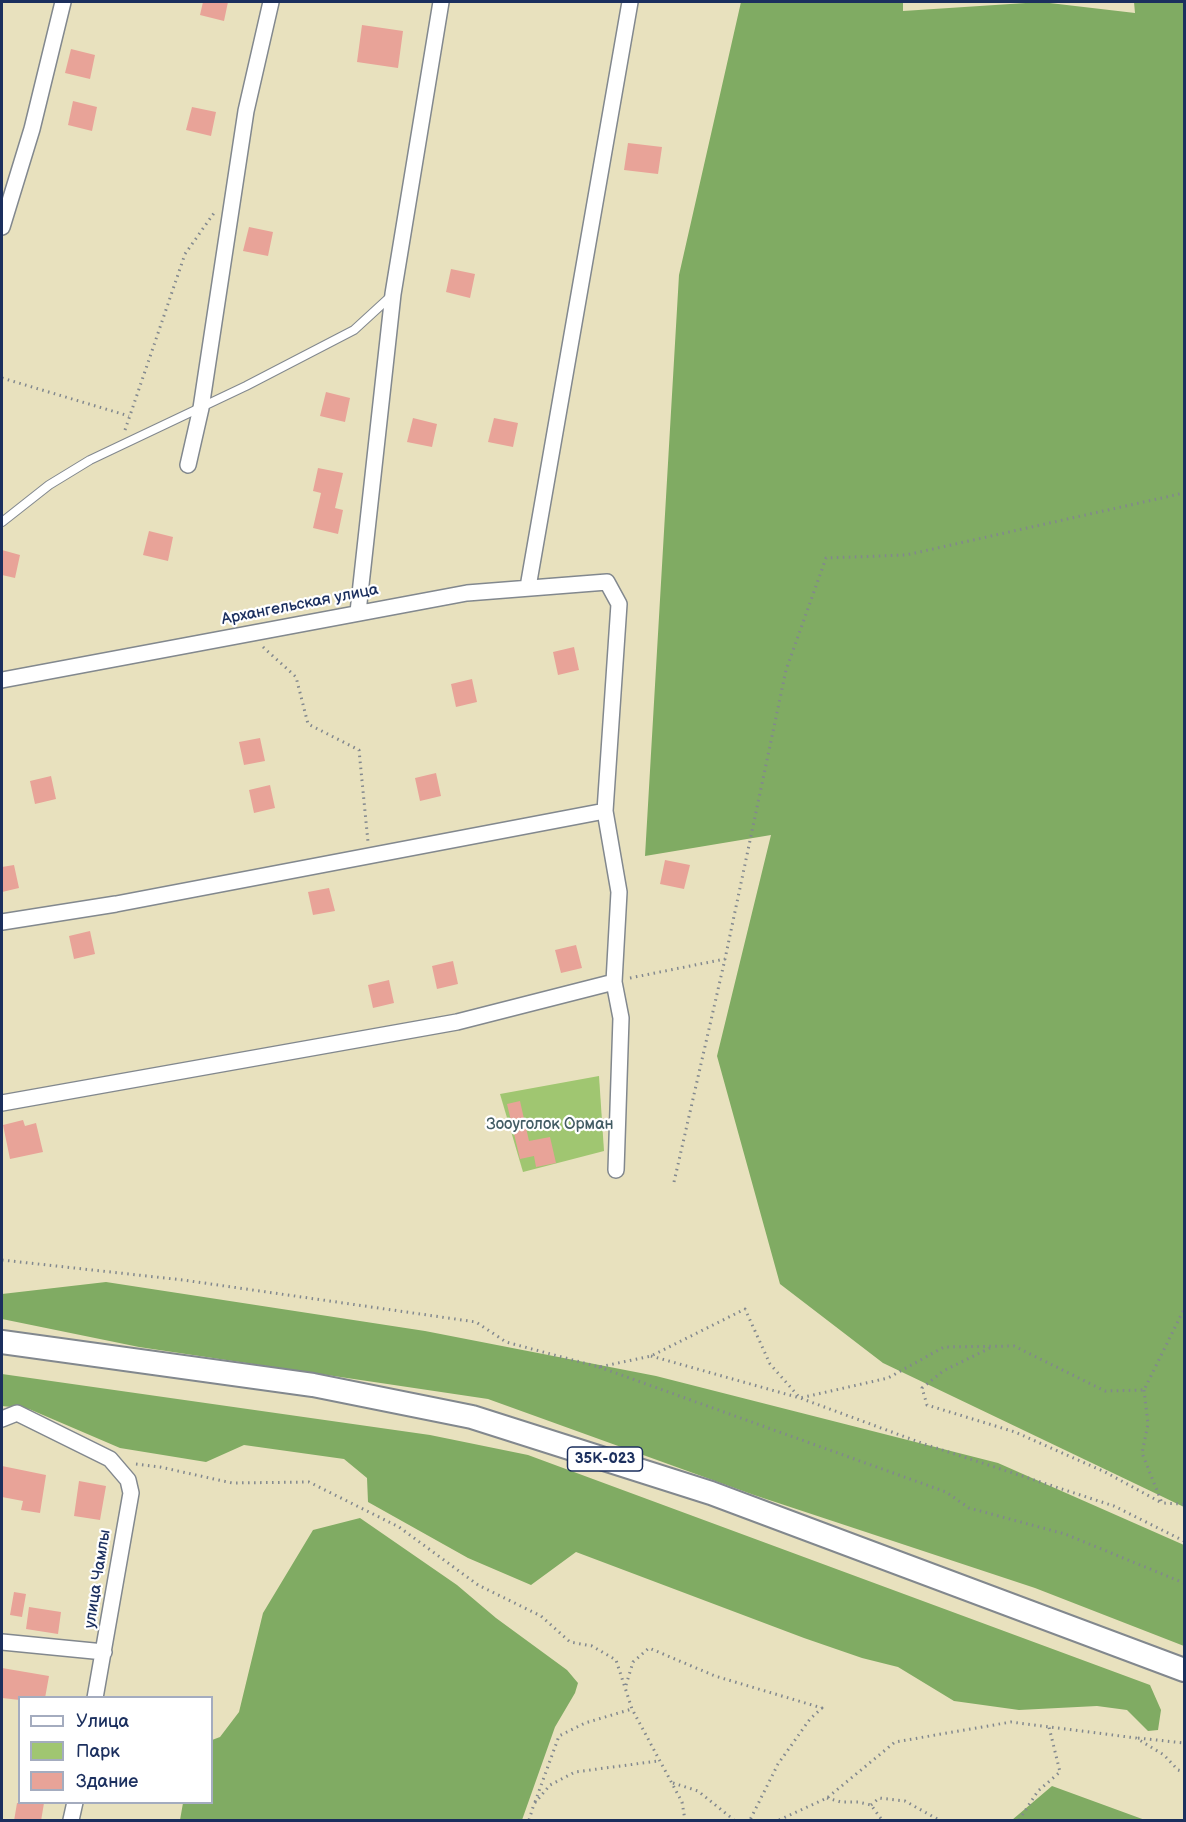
<!DOCTYPE html>
<meta charset="utf-8">
<style>
body{margin:0}
#map{position:relative;width:1186px;height:1822px;overflow:hidden;background:#e8e1be;font-family:"Balsamiq Sans",sans-serif}
canvas{display:block}
.frame{position:absolute;inset:0;border:3px solid #1b2f5e;pointer-events:none}
.legend{position:absolute;left:18px;top:1696px;width:195px;height:108px;box-sizing:border-box;background:#fff;border:2px solid #a4acbf;margin:0;padding:8px 10px;list-style:none;font-size:18px;color:#1b2f5e}
.legend li{display:flex;align-items:center;gap:12px;height:30px}
.legend b{width:30px;border:2px solid #a4acbf}
</style>
<div id="map">
<canvas width="1186" height="1822"></canvas>
<div class="frame"></div>
<ul class="legend">
<li><b style="height:8px;background:#fff"></b>Улица</li>
<li><b style="height:16px;background:#a0c671"></b>Парк</li>
<li><b style="height:16px;background:#e8a398"></b>Здание</li>
</ul>
</div>
<script>
const context = document.querySelector('canvas').getContext('2d');
context.lineJoin = 'round';
function fill(path, color) { context.fillStyle = color; context.fill(path, 'evenodd'); }
const toPath = rows => new Path2D(rows.map(r => 'M' + r).join(''));
function stroke(path, color, width, dash) { context.strokeStyle = color; context.lineWidth = width; context.lineCap = dash ? 'butt' : 'round'; context.setLineDash(dash || []); context.stroke(path); }
function write(font, color, halo, rows, align = 'center') {
  context.font = font + ' "Balsamiq Sans",sans-serif'; context.lineWidth = 4.5; context.setLineDash([]); context.textBaseline = 'middle'; context.strokeStyle = halo; context.fillStyle = color; for (const [text, x, y, turn = 0] of rows) {
    context.save(); context.translate(x, y); context.rotate((+turn || 0) * Math.PI / 180); context.textAlign = isNaN(turn) ? turn : align; if (halo) context.strokeText(text, 0, 0); context.fillText(text, 0, 0); context.restore();
  }
}
fill(toPath([
 [599,1076,604,1151,523,1172,500,1094]
]), '#a0c671');
fill(toPath([
 [741,2,903,2,903,11,1041,2,1135,13,1134,2,1184,2,1184,1507,883,1363,780,1284,717,1056,771,835,645,856,679,275],
 [106,1282,425,1331,656,1376,998,1463,1184,1545,1184,1646,1035,1588,754,1495,488,1399,139,1347,2,1319,2,1294],
 [2,1374,430,1435,528,1455,1150,1685,1161,1710,1158,1730,1148,1731,1127,1710,1097,1706,1019,1710,954,1701,898,1667,862,1658,804,1638,576,1552,531,1585,468,1558,368,1502,367,1478,344,1459,244,1445,206,1462,120,1448,29,1409,2,1406],
 [360,1518,457,1585,496,1618,567,1670,578,1683,575,1693,555,1727,522,1820,180,1820,183,1803,212,1802,212,1740,220,1737,239,1712,263,1613,313,1530],
 [1052,1786,1145,1820,1012,1820]
]), '#80ab63');
fill(toPath([
 [203,2,228,2,224,21,200,15],
 [362,25,403,31,398,68,357,62],
 [71,49,95,55,90,79,65,73],
 [73,101,97,107,92,131,68,125],
 [192,107,216,112,211,136,186,130],
 [628,143,662,147,658,174,624,170],
 [249,227,273,232,268,256,243,251],
 [451,269,475,274,470,298,446,292],
 [326,392,350,398,345,422,320,416],
 [413,418,437,424,432,447,407,442],
 [494,418,518,423,513,447,488,442],
 [318,468,343,473,335,508,343,510,338,534,313,528,321,493,313,491],
 [149,531,173,537,168,561,143,555],
 [2,550,20,555,15,578,2,575],
 [574,647,579,670,558,675,553,652],
 [472,679,477,702,456,707,451,684],
 [260,738,265,761,244,765,239,742],
 [436,773,441,796,420,801,415,778],
 [51,776,56,799,35,804,30,781],
 [270,785,275,808,254,813,249,790],
 [665,860,690,865,684,889,660,884],
 [14,865,19,888,2,892,2,867],
 [329,888,335,911,313,915,308,892],
 [90,931,95,954,74,959,69,936],
 [576,945,582,968,561,973,555,950],
 [453,961,458,984,437,989,432,966],
 [389,980,394,1003,373,1008,368,985],
 [520,1101,529,1141,550,1137,556,1163,536,1167,534,1156,520,1159,507,1104],
 [23,1120,25,1126,36,1123,43,1152,10,1159,3,1125],
 [2,1466,46,1475,40,1513,21,1510,23,1501,2,1497],
 [79,1481,106,1486,100,1520,74,1516],
 [14,1592,26,1594,22,1617,10,1615],
 [29,1607,61,1612,58,1634,26,1629],
 [2,1668,49,1676,45,1698,20,1698,20,1700,2,1698],
 [17,1803,44,1803,41,1821,14,1821]
]), '#e8a398');
const lane = toPath([
 [2,522,49,485,90,460,246,386,354,330,390,297]
]);
const street = toPath([
 [2,227,32,129,63,2],
 [188,465,201,408,246,111,271,2],
 [528,587,630,2],
 [358,612,393,294,441,2],
 [2,680,467,593,607,582,619,604,605,811,619,892,614,982,621,1018,616,1170],
 [2,922,116,904,605,811],
 [2,1103,457,1022,614,982],
 [2,1419,17,1413,110,1459,128,1480,131,1493,95,1698],
 [2,1642,104,1652],
 [71,1820,75,1802]
]);
const primary = toPath([
 [2,1342,313,1385,472,1417,711,1493,1184,1670]
]);
stroke(lane, '#82888e', 10);
stroke(street, '#82888e', 18);
stroke(primary, '#82888e', 26);
stroke(toPath([
 [2,378,129,416],
 [125,430,185,254,214,213],
 [263,647,296,677,308,724,359,750,368,842],
 [630,978,725,959,786,670,826,558,906,555,1184,493],
 [674,1182,725,959],
 [2,1260,183,1280,476,1322,506,1342,599,1367,651,1356,745,1309,770,1364,800,1398,888,1378,944,1347,1014,1346,1105,1391,1144,1390,1184,1309],
 [990,1348,943,1371,922,1388,927,1405,1015,1432,1105,1472,1162,1503],
 [651,1356,800,1398,927,1445,1114,1506,1184,1541],
 [599,1367,946,1492,969,1508,1065,1534,1184,1583],
 [1144,1390,1148,1424,1142,1453,1162,1503,1184,1504],
 [136,1464,160,1467,232,1483,309,1482,399,1527,478,1585,541,1616,570,1642,592,1646,616,1660,632,1709,682,1802,685,1820],
 [626,1685,633,1662,649,1648,715,1676,822,1708,810,1719,778,1764,750,1820],
 [1138,1738,1184,1743],
 [673,1783,698,1791,734,1820],
 [827,1798,841,1802,858,1802,871,1805,882,1820],
 [535,1802,559,1736,585,1723,632,1709],
 [871,1805,879,1798,905,1801,939,1820],
 [529,1820,534,1804,550,1785,575,1772,658,1761],
 [779,1820,827,1798,895,1742,1011,1722,1136,1738,1164,1755,1178,1770,1184,1772],
 [1019,1820,1038,1791,1060,1772,1049,1727]
]), '#82888e', 3, [1.5, 4.5]);
stroke(lane, '#fff', 8);
stroke(street, '#fff', 15);
stroke(primary, '#fff', 22);
for (const [x, y, w] of [
 [605,1459,75]
]) { const box = new Path2D(); box.roundRect(x - w / 2, y - 12, w, 24, 4.5); context.fillStyle = '#fff'; context.fill(box); stroke(box, '#1b2f5e', 1.5); }
write('bold 15px', '#1b2f5e', null, [
 ["35К-023",605,1459]
]);
write('16px', '#1b2f5e', '#fff', [
 ["Архангельская улица",300,605,-11],
 ["улица Чамлы",98,1579,-81]
]);
write('16px', '#435c64', '#fff', [
 ["Зооуголок Орман",550,1125]
]);
</script>
